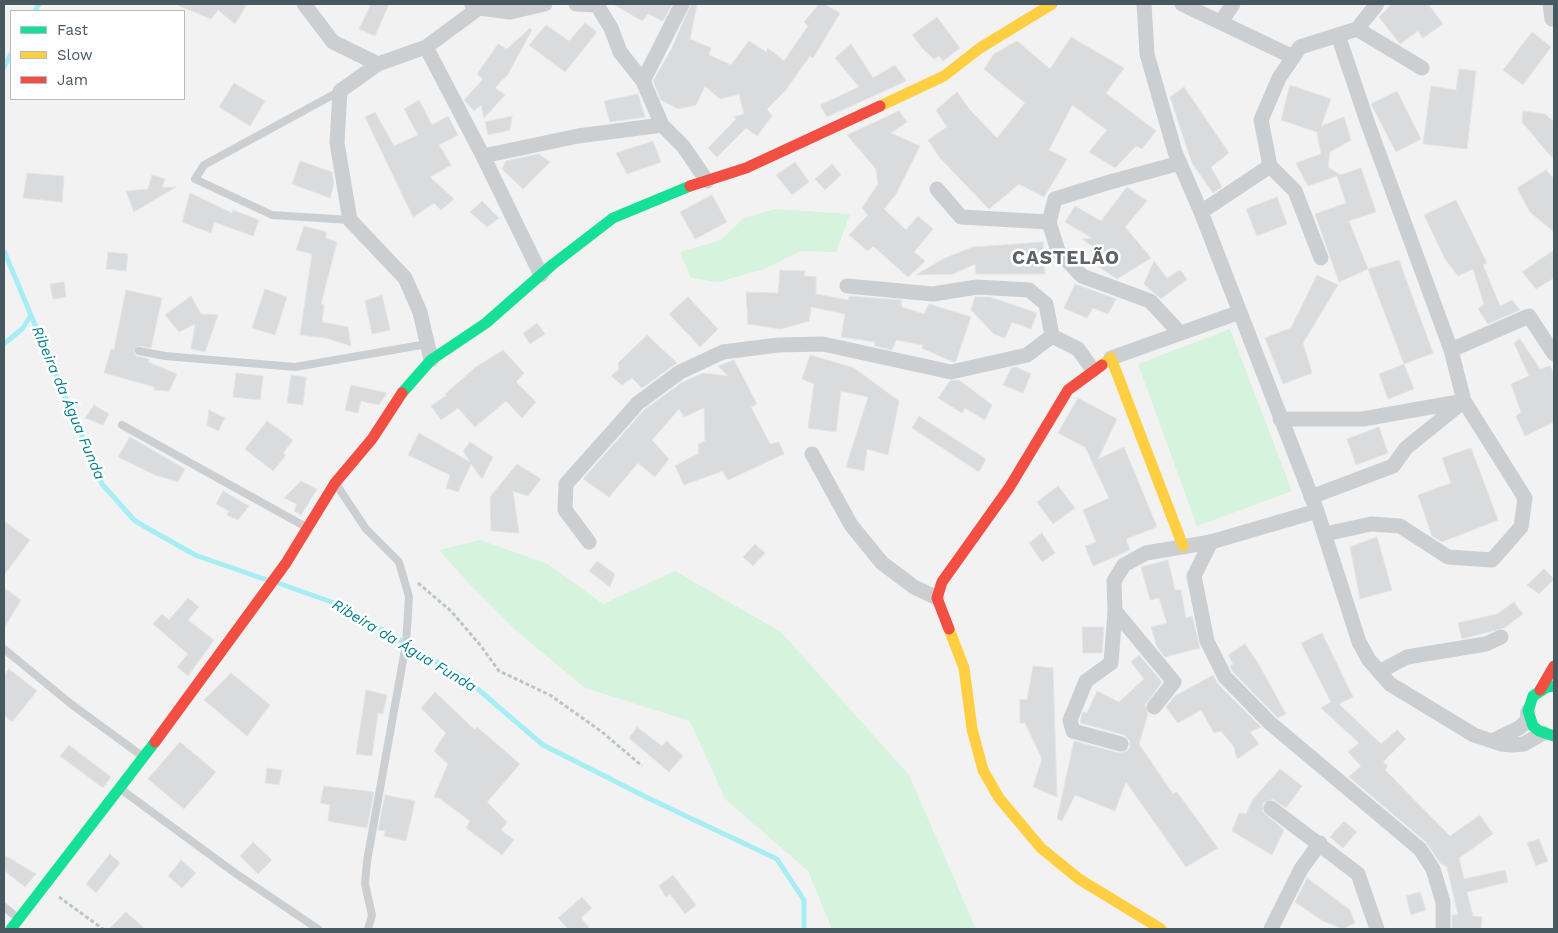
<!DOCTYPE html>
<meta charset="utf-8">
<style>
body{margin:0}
#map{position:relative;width:1558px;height:933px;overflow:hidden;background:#f3f2f2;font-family:"Work Sans",sans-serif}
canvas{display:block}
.frame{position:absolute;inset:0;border:5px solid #475861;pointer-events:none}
.legend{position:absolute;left:10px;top:10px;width:175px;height:90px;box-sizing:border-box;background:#fff;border:1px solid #b5bcc0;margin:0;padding:6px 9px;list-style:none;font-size:15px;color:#475861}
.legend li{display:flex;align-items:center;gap:10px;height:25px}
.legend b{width:25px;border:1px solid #b5bcc0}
</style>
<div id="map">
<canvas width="1558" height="933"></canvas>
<div class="frame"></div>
<ul class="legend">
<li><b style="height:6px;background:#16e098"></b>Fast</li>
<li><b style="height:6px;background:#ffcf43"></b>Slow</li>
<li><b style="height:6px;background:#f24e42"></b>Jam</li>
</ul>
</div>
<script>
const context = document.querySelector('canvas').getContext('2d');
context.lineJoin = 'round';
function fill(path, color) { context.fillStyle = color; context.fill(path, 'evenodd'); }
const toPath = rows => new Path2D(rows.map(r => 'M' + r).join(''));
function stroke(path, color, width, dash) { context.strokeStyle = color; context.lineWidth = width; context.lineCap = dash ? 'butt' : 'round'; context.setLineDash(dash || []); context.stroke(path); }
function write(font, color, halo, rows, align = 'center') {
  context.font = font + ' "Work Sans",sans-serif'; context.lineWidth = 5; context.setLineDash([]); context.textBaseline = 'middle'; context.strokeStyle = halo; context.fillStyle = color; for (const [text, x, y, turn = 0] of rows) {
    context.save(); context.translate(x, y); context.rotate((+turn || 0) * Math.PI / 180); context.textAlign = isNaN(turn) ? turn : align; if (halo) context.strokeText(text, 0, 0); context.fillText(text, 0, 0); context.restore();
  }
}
fill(toPath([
 [775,209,850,214,836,252,801,251,764,269,718,282,691,278,680,252,721,240,744,218],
 [1230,329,1292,491,1197,526,1138,364],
 [480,540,548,564,603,604,675,571,781,632,909,775,976,929,832,929,808,871,725,799,690,721,585,688,512,627,474,589,439,550]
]), '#d5f3dd');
stroke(toPath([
 [35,11,39,4],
 [4,67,11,54],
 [4,251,102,484,135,521,195,555,267,580],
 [4,344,23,328,31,315],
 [278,583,340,605,466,679,543,745,650,799,777,859,804,900,804,929]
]), '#a7eef4', 5);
const building = toPath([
 [175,4,247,4,235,24,218,10,211,19,175,4],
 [371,4,389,4,375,36,359,29,371,4],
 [613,4,672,4,663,21,648,14,642,21,613,4],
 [691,4,697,4,690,39,711,48,709,55,731,65,749,41,766,52,768,48,784,61,808,26,804,22,819,4,824,4,840,13,813,58,810,56,785,91,767,109,772,116,757,136,746,128,717,157,708,148,736,119,733,117,744,114,739,94,720,99,705,86,696,105,678,109,661,100,653,81,671,50,691,4],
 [1392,4,1428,4,1443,24,1423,38,1418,31,1400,44,1379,17,1392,4],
 [937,17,960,48,943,61,939,56,934,59,923,49,912,35,937,17],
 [585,23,597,32,565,72,529,45,546,25,569,41,585,23],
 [530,28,532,30,508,74,495,88,505,95,484,118,481,105,474,111,464,100,483,79,477,74,498,44,507,49,530,28],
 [1532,32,1551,47,1523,85,1503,70,1532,32],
 [1071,37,1124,68,1106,93,1156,131,1142,149,1136,146,1115,168,1089,152,1107,130,1072,105,1049,150,1067,159,1044,197,1019,184,989,209,940,158,928,140,947,127,936,110,957,92,970,110,997,138,1025,103,984,69,994,54,1017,41,1050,69,1071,37],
 [851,44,873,78,895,65,906,81,827,117,820,105,859,87,835,58,851,44],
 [1459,69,1476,71,1467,149,1423,144,1431,86,1456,90,1459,69],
 [234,83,265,101,250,126,219,107,234,83],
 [1290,85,1331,99,1321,126,1344,117,1351,140,1330,152,1328,167,1340,175,1361,168,1376,212,1349,221,1368,269,1339,282,1315,214,1346,203,1337,176,1308,186,1296,163,1321,154,1317,132,1281,120,1290,85],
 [1184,87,1229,153,1211,167,1222,187,1213,193,1192,163,1170,97,1184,87],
 [1397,91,1421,139,1396,152,1371,104,1397,91],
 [638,94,645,117,610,122,604,101,638,94],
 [419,100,432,125,448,116,458,135,439,145,451,165,430,177,454,199,441,210,434,203,413,217,365,117,375,112,394,146,418,135,404,109,419,100],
 [899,111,907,122,891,133,920,146,896,194,884,209,906,230,918,216,933,229,914,252,925,261,908,277,873,246,868,251,849,235,868,215,862,208,878,184,876,169,847,135,899,111],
 [1523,111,1545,114,1554,122,1554,160,1522,122,1523,111],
 [512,116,510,130,488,135,485,122,512,116],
 [653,141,661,162,627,174,616,153,653,141],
 [539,154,550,162,523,189,502,169,506,161,539,154],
 [300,161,332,172,334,184,330,198,292,184,300,161],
 [795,162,809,182,792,195,776,175,795,162],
 [832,164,841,175,825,190,815,179,832,164],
 [1546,170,1554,179,1554,232,1530,212,1517,188,1546,170],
 [27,173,64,176,62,202,23,198,27,173],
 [152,175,165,179,162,188,176,187,134,212,126,191,148,189,152,175],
 [1127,187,1147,201,1125,227,1151,258,1117,279,1099,267,1108,257,1082,239,1092,238,1065,222,1075,206,1101,221,1127,187],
 [190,193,232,213,233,210,259,220,253,236,214,222,211,233,182,222,190,193],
 [712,195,727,222,695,239,680,212,712,195],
 [1277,197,1287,224,1257,236,1246,209,1277,197],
 [1456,200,1487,263,1483,265,1500,306,1512,300,1520,310,1488,324,1478,309,1484,304,1473,269,1458,276,1445,259,1424,215,1456,200],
 [482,201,499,218,487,227,470,212,482,201],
 [304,226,326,232,326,238,337,242,321,304,324,305,322,322,348,327,351,346,326,338,300,335,312,254,296,250,304,226],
 [1043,242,1045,274,976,274,975,264,953,274,916,275,943,259,973,247,1043,242],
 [1554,250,1554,278,1536,289,1522,272,1554,250],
 [108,252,128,254,126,271,106,269,108,252],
 [1399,260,1433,353,1404,364,1368,269,1399,260],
 [1154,261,1167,278,1180,270,1187,279,1161,299,1144,284,1154,261],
 [780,270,805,271,804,276,816,277,816,294,848,300,849,296,901,300,902,307,924,314,929,304,971,317,956,361,953,362,922,348,923,345,896,340,892,350,875,346,875,342,841,337,845,314,811,307,809,321,781,329,748,324,746,292,778,293,780,270],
 [1317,275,1338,285,1303,343,1312,373,1283,384,1265,338,1291,328,1317,275],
 [64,282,66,297,53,299,50,284,64,282],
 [1075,284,1116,299,1108,314,1093,308,1087,318,1064,308,1075,284],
 [265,289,287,297,275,335,252,328,265,289],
 [126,290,162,298,151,348,138,346,134,352,136,356,149,359,148,362,177,374,169,391,154,390,155,387,104,373,111,349,114,350,126,290],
 [382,295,390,330,372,334,365,301,382,295],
 [191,296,201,314,218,315,205,352,191,349,195,324,179,332,165,315,191,296],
 [688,297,718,329,700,347,669,314,688,297],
 [975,297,990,297,1037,313,1031,329,1012,322,1005,338,994,334,971,310,975,297],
 [537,323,545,334,530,344,523,333,537,323],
 [647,335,677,363,642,388,632,378,622,385,611,376,619,369,618,363,647,335],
 [1520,339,1540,369,1550,366,1554,373,1554,422,1525,436,1516,416,1521,412,1511,384,1529,376,1514,343,1520,339],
 [503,350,524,373,516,382,536,402,522,418,506,401,475,427,458,408,441,420,431,406,447,395,445,394,476,367,503,350],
 [810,355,854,368,899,401,888,455,867,449,864,471,846,467,868,397,841,391,836,432,808,428,814,384,802,379,810,355],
 [734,360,757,404,751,407,770,444,779,442,784,454,728,480,722,471,684,485,675,466,699,453,698,444,705,441,704,408,684,417,679,409,652,440,669,459,655,477,638,463,609,497,583,479,644,410,681,383,703,373,728,376,718,366,734,360],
 [1404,364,1414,389,1388,399,1379,374,1404,364],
 [1016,367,1031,374,1023,393,1003,385,1011,368,1016,367],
 [236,373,263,376,260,400,233,397,236,373],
 [291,375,306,377,303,405,287,403,291,375],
 [959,380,992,405,985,420,965,408,962,413,938,398,950,381,959,380],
 [351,385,387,393,379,405,361,401,358,413,345,410,351,385],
 [1078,398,1117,419,1098,459,1124,447,1157,527,1126,539,1130,550,1093,566,1085,546,1096,542,1083,510,1109,498,1085,447,1058,433,1078,398],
 [94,405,109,414,103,425,85,418,94,405],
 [209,410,225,418,218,431,207,425,209,410],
 [919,416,986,459,979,472,912,428,919,416],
 [267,421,293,440,283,453,286,455,273,471,245,449,267,421],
 [1379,427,1388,453,1356,465,1347,439,1379,427],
 [419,433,470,462,463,451,470,442,493,457,482,479,471,464,458,492,446,488,450,475,408,455,419,433],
 [130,437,185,469,178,482,155,475,118,457,130,437],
 [1471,448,1498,520,1442,542,1432,536,1418,495,1451,483,1442,458,1471,448],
 [517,464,541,479,528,496,513,491,519,533,491,531,490,497,517,464],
 [301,481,317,489,301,515,294,511,297,504,284,498,301,481],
 [1058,486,1075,508,1053,524,1037,502,1058,486],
 [223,491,249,506,238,520,227,515,229,511,216,504,223,491],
 [4,521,30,540,4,575,4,521],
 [1042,533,1055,553,1042,562,1029,543,1042,533],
 [1377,537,1392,590,1360,599,1350,547,1377,537],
 [755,544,765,553,753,566,743,557,755,544],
 [1168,560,1175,590,1181,590,1186,618,1192,616,1200,648,1165,657,1157,647,1151,627,1167,623,1159,598,1150,600,1141,567,1168,560],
 [597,561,615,574,610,587,589,571,597,561],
 [1544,569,1554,579,1539,594,1527,585,1544,569],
 [4,588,21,600,4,628,4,588],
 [188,598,199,607,188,620,214,640,188,676,177,667,188,654,153,624,162,614,169,620,188,598],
 [1514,602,1523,614,1504,628,1462,639,1458,623,1497,614,1514,602],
 [1082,627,1104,627,1102,653,1083,653,1082,627],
 [1322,633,1353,697,1339,704,1381,744,1397,730,1406,739,1383,762,1388,766,1385,770,1450,836,1480,815,1493,834,1459,858,1464,879,1505,870,1508,882,1467,892,1473,916,1482,917,1481,929,1452,929,1452,915,1458,915,1447,867,1440,863,1426,842,1349,777,1361,766,1348,752,1359,743,1321,708,1331,702,1301,643,1322,633],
 [1245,644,1258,663,1286,714,1278,718,1233,672,1230,666,1233,664,1228,655,1245,644],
 [1139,655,1162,682,1145,705,1148,714,1139,744,1173,794,1177,792,1218,848,1186,867,1126,782,1115,811,1075,795,1062,821,1057,819,1074,741,1119,753,1127,751,1130,747,1130,741,1124,735,1081,723,1080,721,1083,712,1087,713,1097,691,1119,702,1144,679,1131,662,1139,655],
 [1033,666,1053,668,1057,797,1033,787,1042,759,1025,723,1020,723,1020,699,1027,700,1033,666],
 [9,669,37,691,12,722,4,715,4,675,9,669],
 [231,673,270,705,247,736,204,700,231,673],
 [1213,675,1218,684,1261,727,1250,732,1259,744,1237,759,1234,747,1221,731,1214,733,1201,710,1178,723,1166,707,1175,696,1213,675],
 [366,690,387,695,383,714,378,713,372,756,356,754,366,690],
 [435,692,475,730,477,727,520,764,487,802,507,822,501,830,514,840,502,855,466,828,470,821,439,798,434,797,448,764,434,751,446,733,421,708,435,692],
 [637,727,662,746,667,741,683,756,669,772,629,738,637,727],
 [180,742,216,772,184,809,148,779,180,742],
 [69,745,111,777,103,788,60,756,69,745],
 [267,768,282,770,279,785,265,783,267,768],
 [1280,769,1302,786,1286,808,1273,799,1263,803,1263,812,1284,830,1272,855,1232,831,1239,813,1246,814,1253,799,1280,769],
 [324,786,374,792,367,828,328,821,330,805,320,803,324,786],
 [385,795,415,801,406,841,384,836,385,831,378,830,385,795],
 [1344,821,1357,832,1343,848,1330,837,1344,821],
 [1539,839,1548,861,1536,866,1527,843,1539,839],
 [253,842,272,860,258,874,240,856,253,842],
 [110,854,120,863,96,893,86,884,110,854],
 [4,855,36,874,25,887,4,870,4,855],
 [181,860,196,873,182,888,168,876,181,860],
 [673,875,696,905,685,914,670,894,666,897,659,886,673,875],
 [1307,878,1350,910,1355,923,1343,929,1323,921,1295,902,1307,878],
 [1420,892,1426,910,1411,915,1406,896,1420,892],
 [582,897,592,908,581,918,590,929,568,929,558,918,582,897],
 [126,912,145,929,109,929,126,912]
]);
fill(building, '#dadbdc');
stroke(building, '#e4e4e5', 1);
stroke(toPath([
 [418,583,451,611,481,646,499,671,550,695,602,732,642,766],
 [59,897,103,929]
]), '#b9c8c1', 3, [4, 2.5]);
stroke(toPath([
 [340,91,204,165,195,179,272,215,350,220],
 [139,351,165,356,295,367,427,344],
 [122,425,306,527],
 [336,484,366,529,399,562,409,597,406,644,367,861,365,884,372,915,368,929],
 [4,649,71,704,142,756],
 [122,790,235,873,318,929],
 [4,907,18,918]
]), '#cbcfd2', 8);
stroke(toPath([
 [304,4,333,42,378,64],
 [576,4,597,5,611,28,620,52,643,81,662,125],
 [1144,4,1147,54,1175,152,1201,212,1317,511,1359,642,1369,660,1390,684,1474,735,1501,744,1513,745,1524,744,1543,733],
 [1182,4,1293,57],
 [1550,4,1552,19],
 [472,5,479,8,510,12,545,4],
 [1221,22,1233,4],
 [1357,29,1377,4],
 [1338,35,1368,124,1451,350],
 [426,47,483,156],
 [643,81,682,4],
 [1270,166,1295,191,1321,258],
 [937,189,961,217,1049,222],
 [1201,212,1270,166,1261,120,1279,78,1300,47,1357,29,1422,68],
 [541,275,483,156,578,136,662,125,683,146,707,181],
 [847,286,933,294,977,287,1029,290,1046,304,1052,336,1078,349,1093,370],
 [1180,333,1150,301,1082,276,1058,251,1049,222,1055,199,1110,182,1180,163],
 [1111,358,1240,312],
 [431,360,420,312,405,278,350,220,337,143,340,91,378,64,426,47,479,8,481,4],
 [1280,419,1363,419,1464,401,1525,498,1521,527,1492,560,1448,557,1400,526,1371,524,1325,534],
 [812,454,851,525,882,563,914,587,937,598],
 [1311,497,1393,466,1406,448,1464,401,1451,350,1529,316,1554,354],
 [589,542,565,510,566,484,638,403,680,372,723,352,778,345,823,344,951,372,1027,355,1052,336],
 [1211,542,1194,576,1207,641,1225,677,1270,723,1420,849,1433,869,1443,902,1443,929],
 [1115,611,1174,682,1154,707],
 [1379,672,1407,657,1486,644,1501,637],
 [1492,741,1519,728,1527,721,1528,711],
 [1121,744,1073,731,1070,720,1086,681,1111,663,1115,611,1114,581,1124,565,1146,553,1211,542,1317,511],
 [1271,808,1358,874,1377,929],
 [1271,929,1301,869,1320,843]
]), '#cbcfd2', 15);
stroke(toPath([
 [402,393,431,360,486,323,552,265,613,218,690,186],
 [1554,686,1547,687,1533,696,1528,711,1533,726,1539,731,1554,736],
 [11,929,155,742]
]), '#16e098', 11);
stroke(toPath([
 [880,106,944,76,980,48,1052,4],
 [1102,365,1111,358,1183,546],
 [949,629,964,668,972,729,983,770,999,798,1041,848,1079,879,1161,929]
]), '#ffcf43', 11);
stroke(toPath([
 [690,186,746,168,880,106],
 [949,629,937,598,942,582,1009,488,1068,390,1102,365],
 [1540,690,1554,666],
 [155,742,286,563,335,483,372,439,402,393]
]), '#f24e42', 11);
write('italic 15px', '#057e88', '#fff', [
 ["Ribeira da Água Funda",68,403,67],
 ["Ribeira da Água Funda",404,646,31]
]);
context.letterSpacing = '1px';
write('bold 19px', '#5d6367', '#fff', [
 ["CASTELÃO",1066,258]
]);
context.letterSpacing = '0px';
</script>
